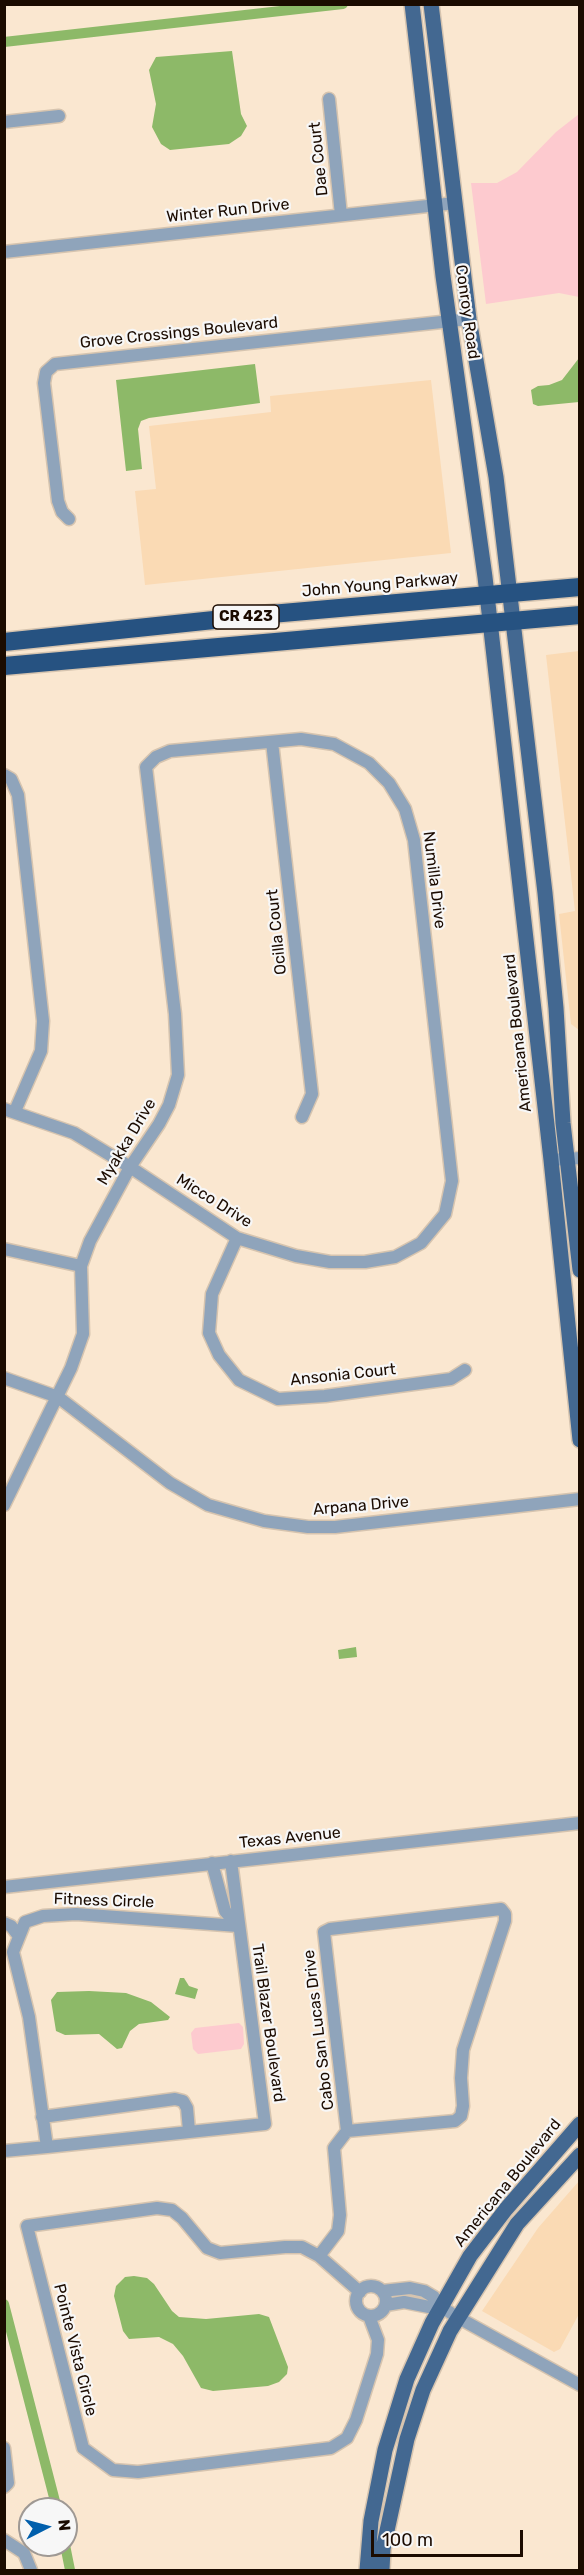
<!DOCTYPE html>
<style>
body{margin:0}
#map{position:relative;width:584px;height:2575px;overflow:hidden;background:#fae7d0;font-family:Rubik,sans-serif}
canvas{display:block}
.frame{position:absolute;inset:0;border:6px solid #1b0b00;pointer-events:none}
.north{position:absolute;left:18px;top:2497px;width:60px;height:60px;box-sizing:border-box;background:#f7f7f7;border:2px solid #9f9994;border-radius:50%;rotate:84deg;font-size:16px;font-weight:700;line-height:24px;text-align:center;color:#1b0b00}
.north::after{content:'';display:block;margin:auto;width:21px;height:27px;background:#015fac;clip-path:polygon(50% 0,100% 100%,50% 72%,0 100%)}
.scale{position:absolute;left:371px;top:2530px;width:152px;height:27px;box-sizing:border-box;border:3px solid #1b0b00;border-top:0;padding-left:8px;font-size:18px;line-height:21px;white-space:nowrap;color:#1b0b00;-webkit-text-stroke:4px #f7f7f7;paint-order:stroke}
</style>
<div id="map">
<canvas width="584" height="2575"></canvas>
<div class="frame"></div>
<div class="north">N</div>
<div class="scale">100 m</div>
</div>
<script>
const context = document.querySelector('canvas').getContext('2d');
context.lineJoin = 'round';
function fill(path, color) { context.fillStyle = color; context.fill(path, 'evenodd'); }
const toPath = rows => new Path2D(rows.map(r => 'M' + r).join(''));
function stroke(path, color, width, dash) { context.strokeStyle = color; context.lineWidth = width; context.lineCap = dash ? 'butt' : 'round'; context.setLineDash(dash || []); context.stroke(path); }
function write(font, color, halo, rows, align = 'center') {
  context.font = font + ' Rubik,sans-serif'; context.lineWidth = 4.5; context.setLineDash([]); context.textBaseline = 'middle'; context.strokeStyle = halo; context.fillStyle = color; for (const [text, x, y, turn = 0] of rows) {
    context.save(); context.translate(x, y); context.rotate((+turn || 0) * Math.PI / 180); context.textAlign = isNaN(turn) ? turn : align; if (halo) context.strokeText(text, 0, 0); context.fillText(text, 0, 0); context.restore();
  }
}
fill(toPath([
 [431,380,451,553,145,585,135,491,156,489,149,426,271,412,270,396],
 [579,651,580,651,579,1030,571,1024,559,914,575,911,546,655],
 [579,2181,579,2314,560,2349,554,2352,482,2311,538,2228]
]), '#fadab4');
fill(toPath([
 [579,114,579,297,559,293,486,304,471,183,497,183,517,172,556,132],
 [239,2023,243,2027,244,2044,241,2049,198,2054,193,2049,191,2033,195,2028]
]), '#fdcacf');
fill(toPath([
 [232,51,241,114,247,126,241,136,229,144,170,150,161,144,152,127,156,104,149,70,156,57],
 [579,358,579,402,538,406,533,404,531,390,538,386,549,385,562,380],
 [255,364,260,403,149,418,141,421,138,429,142,469,126,471,116,380],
 [356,1647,357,1657,339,1659,338,1650],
 [180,1978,184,1978,189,1986,198,1989,195,1999,175,1994],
 [89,1991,126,1993,151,2002,170,2017,168,2020,139,2024,130,2031,122,2048,117,2049,99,2034,65,2035,56,2031,51,2000,57,1992],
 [134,2276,147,2278,154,2284,172,2311,179,2317,206,2319,259,2314,269,2317,288,2367,287,2374,279,2382,268,2386,213,2391,201,2388,183,2356,173,2344,159,2337,129,2339,123,2331,114,2296,116,2286,125,2277]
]), '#8db968');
stroke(toPath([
 [4,42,343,4],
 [4,2304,57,2509],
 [65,2545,70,2570]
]), '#8db968', 10);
const minor = toPath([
 [329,99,341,215],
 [4,122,59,116],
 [4,252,455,203],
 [69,519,62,512,58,501,44,383,46,372,55,364,469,319],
 [272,742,312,1094,302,1117],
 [4,775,11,779,18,795,43,1021,41,1051,15,1111],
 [4,1109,74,1133,130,1167,237,1238,296,1256,330,1262,365,1262,395,1257,421,1243,445,1214,452,1181,414,840,405,809,389,783,369,763,334,744,301,739,170,751,156,757,146,767,175,1014,178,1075,169,1105,159,1124,130,1167,90,1241,81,1266,83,1334,71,1368,4,1505],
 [551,1160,580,1158],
 [237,1238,212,1294,209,1333,219,1355,239,1380,278,1399,325,1396,451,1379,465,1370],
 [4,1249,81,1266],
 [4,1378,58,1397,170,1483,208,1505,264,1521,308,1527,335,1527,580,1499],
 [231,1861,265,2124,47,2147,29,2017,13,1952,25,1922,43,1916,76,1914,238,1926],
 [212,1863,225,1911,238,1926],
 [4,1887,580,1823],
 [501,1909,505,1914,505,1921,463,2050,461,2078,463,2106,461,2116,455,2121,347,2131,324,1932,330,1929,501,1909],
 [4,1923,11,1926,18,1935],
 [42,2117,175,2099,183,2101,187,2108,189,2131],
 [4,2151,47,2147],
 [319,2256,338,2231,340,2215,334,2148,347,2131],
 '356 2301a15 15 0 1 1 30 0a15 15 0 1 1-30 0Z',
 [382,2291,410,2288,424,2291,434,2297,440,2306,457,2317,580,2385],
 [360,2292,319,2256,302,2247,285,2247,220,2253,207,2248,182,2218,172,2210,157,2208,27,2226,83,2448,113,2470,138,2472,331,2448,347,2438,356,2420,377,2354,378,2340,369,2316],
 [386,2305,404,2302,429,2307,440,2306],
 [4,2448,8,2483,4,2487],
 [4,2540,24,2553,31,2570]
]);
const major = toPath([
 [412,4,443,276,485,577,551,1160,580,1440],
 [431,4,469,319,496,477,545,893,556,1008,563,1123,580,1270],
 [367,2570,371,2521,385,2450,407,2379,432,2323,470,2256,506,2209,580,2124],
 [382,2570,383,2549,407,2439,423,2390,450,2331,517,2224,580,2155]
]);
const highway = toPath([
 [4,642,271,614,580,587],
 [4,666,580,615]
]);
stroke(minor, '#d6c4af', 15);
stroke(major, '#d6c4af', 18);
stroke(highway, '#d6c4af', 21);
stroke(minor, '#8fa4bb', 12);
stroke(major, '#436891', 15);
stroke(highway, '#265281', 18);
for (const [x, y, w] of [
 [246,617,66]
]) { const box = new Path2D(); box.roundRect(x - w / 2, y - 12, w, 24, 4.5); context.fillStyle = '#f7f7f7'; context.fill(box); stroke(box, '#1b0b00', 1.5); }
write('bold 15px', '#1b0b00', null, [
 ["CR 423",246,617]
]);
write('16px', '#1b0b00', '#f7f7f7', [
 ["Dae Court",319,159,-96],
 ["Winter Run Drive",228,211,-6],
 ["Conroy Road",467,312,82],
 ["Grove Crossings Boulevard",179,333,-6],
 ["John Young Parkway",380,585,-5],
 ["Numilla Drive",434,880,83],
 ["Ocilla Court",277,932,-96],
 ["Americana Boulevard",518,1033,-96],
 ["Myakka Drive",127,1142,-59],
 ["Micco Drive",214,1201,32],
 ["Ansonia Court",343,1375,-6],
 ["Arpana Drive",361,1506,-5],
 ["Texas Avenue",290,1838,-6],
 ["Fitness Circle",104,1901,2],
 ["Trail Blazer Boulevard",268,2023,82],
 ["Cabo San Lucas Drive",319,2030,-97],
 ["Americana Boulevard",508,2183,-51],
 ["Pointe Vista Circle",75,2350,76]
]);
</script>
